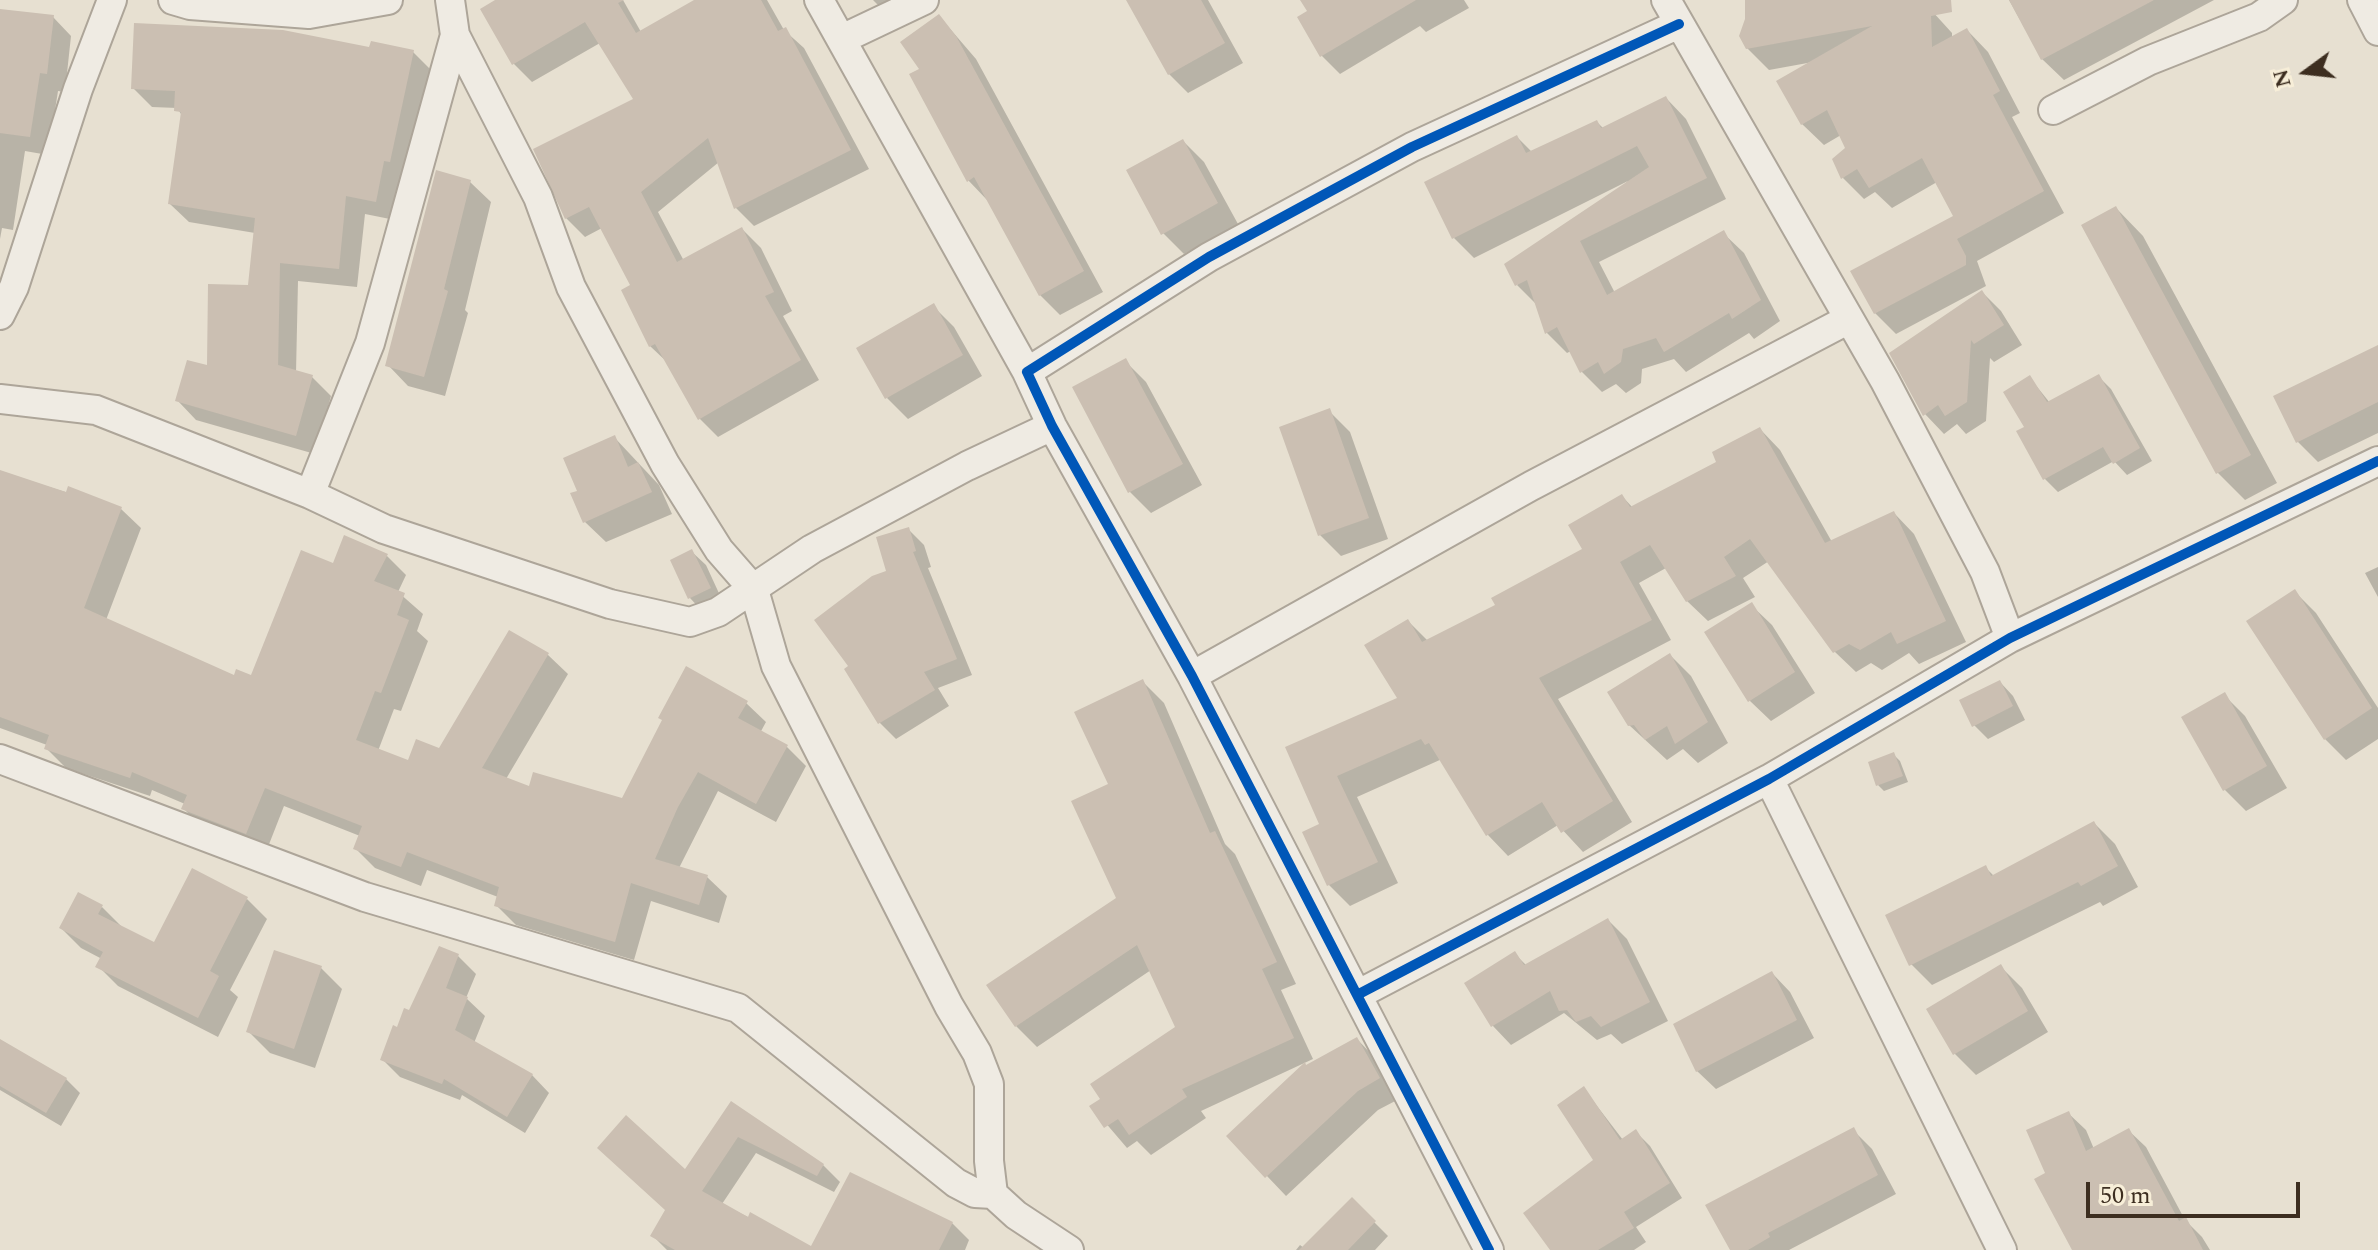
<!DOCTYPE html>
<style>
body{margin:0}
#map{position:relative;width:2378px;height:1250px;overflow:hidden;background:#e7e0d1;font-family:Spectral,serif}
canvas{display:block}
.north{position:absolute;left:2266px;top:32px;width:80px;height:80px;-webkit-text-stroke:6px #f7eed8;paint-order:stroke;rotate:255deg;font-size:22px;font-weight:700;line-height:32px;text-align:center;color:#3d2e20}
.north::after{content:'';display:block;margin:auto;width:28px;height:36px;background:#3d2e20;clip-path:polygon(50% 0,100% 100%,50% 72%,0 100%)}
.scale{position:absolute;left:2086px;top:1182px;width:214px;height:36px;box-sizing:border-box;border:4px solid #3d2e20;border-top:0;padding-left:10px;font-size:24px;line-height:28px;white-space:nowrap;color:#3d2e20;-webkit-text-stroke:6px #f7eed8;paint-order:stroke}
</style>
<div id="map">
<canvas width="2378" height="1250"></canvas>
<div class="north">N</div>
<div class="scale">50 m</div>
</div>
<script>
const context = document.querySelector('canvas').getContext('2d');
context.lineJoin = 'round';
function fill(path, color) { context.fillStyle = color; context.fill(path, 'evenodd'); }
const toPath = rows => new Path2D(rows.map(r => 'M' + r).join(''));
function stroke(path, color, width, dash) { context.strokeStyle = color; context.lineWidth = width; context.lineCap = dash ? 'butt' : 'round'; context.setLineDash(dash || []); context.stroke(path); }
fill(toPath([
 [499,0,623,0,641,32,698,0,767,0,784,30,804,48,869,169,754,226,736,208,719,162,658,212,684,261,742,229,761,248,792,311,783,316,819,380,718,437,699,418,668,363,650,346,633,286,602,228,585,237,566,218,636,100,600,43,532,82,513,63],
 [873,0,894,0,880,7],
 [1128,0,1208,0,1243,63,1188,93,1169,74],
 [1303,0,1464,0,1469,8,1426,32,1420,26,1340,74,1322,56,1299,18,1310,12],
 [1747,0,1922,0,1952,33,1952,38,1967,30,1988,52,2020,113,2012,117,2064,213,1977,261,1986,286,1896,334,1875,313,1955,216,1937,182,1892,208,1875,192,1864,199,1843,178,1848,148,1841,135,1824,145,1802,124,1813,62,1769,70,1747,48],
 [2009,0,2214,0,2064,80,2042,59],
 [0,11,53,17,71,36,65,92,58,91,48,155,25,151,13,230,2,228,0,239],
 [939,16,976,59,1103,292,1060,315,1040,295,988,201,968,180],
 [371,49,413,52,432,71,395,220,365,214,357,287,298,281,296,373,312,377,331,396,315,454,196,420,178,401,209,368,250,287,255,233,189,222,170,204,183,117,177,108,152,107,133,88],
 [1666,98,1686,119,1726,199,1599,262,1615,293,1723,233,1744,253,1780,321,1754,339,1749,333,1686,372,1674,359,1642,369,1641,383,1626,393,1616,384,1602,392,1582,372,1571,351,1567,353,1547,333,1538,306,1517,285,1628,181,1474,258,1454,238,1517,137,1532,152,1597,122,1604,129],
 [1183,141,1204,162,1238,224,1184,254,1163,233],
 [470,182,491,202,465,310,468,313,445,396,408,386,388,365],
 [2116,208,2143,236,2277,483,2245,500,2218,473],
 [1982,292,2001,311,2022,345,1994,362,1990,358,1986,421,1966,434,1957,424,1944,434,1925,414],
 [933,306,954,327,982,376,908,419,887,398],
 [2378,347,2378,433,2318,462,2297,441],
 [1125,361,1146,382,1202,485,1151,513,1130,492],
 [2098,376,2111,389,2152,461,2127,475,2114,461,2058,492,2045,479,2027,427,2030,378,2050,403],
 [1329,411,1350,432,1388,539,1341,556,1320,535],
 [1760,429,1780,450,1832,542,1894,513,1914,534,1966,642,1919,664,1909,653,1882,670,1871,663,1856,672,1835,652,1769,561,1743,578,1755,597,1708,621,1687,601,1666,568,1639,583,1671,640,1558,699,1632,822,1583,852,1558,825,1508,856,1488,835,1442,759,1357,797,1398,883,1350,906,1329,885,1321,825,1288,748,1399,699,1408,621,1428,641,1497,606,1585,550,1622,496,1633,508,1719,463],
 [614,437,659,485,672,514,606,542,585,522,580,492],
 [0,472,121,509,141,528,106,620,235,678,252,678,334,565,386,555,406,575,398,592,423,614,417,631,428,641,401,711,394,709,378,751,409,762,440,751,510,632,548,655,568,674,506,779,530,788,623,800,746,703,766,722,760,733,787,747,806,766,776,822,718,791,679,868,707,877,727,896,719,923,651,901,634,960,516,925,496,905,498,897,427,870,421,886,375,868,355,848,360,836,284,806,266,852,203,828,184,809,185,804,152,790,150,796,66,768,46,748,47,745,0,728],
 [908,529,924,545,931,567,928,568,972,675,938,688,949,706,896,739,880,723,847,669],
 [692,552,706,565,723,602,703,612,690,598],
 [2378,567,2378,597,2365,573],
 [2295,592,2316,613,2378,708,2378,739,2346,760,2325,739],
 [1751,605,1772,625,1815,693,1771,721,1750,701],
 [1670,655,1691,676,1728,743,1698,763,1683,749,1667,760,1629,725],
 [1143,682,1164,703,1225,844,1235,854,1296,984,1281,990,1313,1059,1201,1111,1206,1118,1151,1155,1137,1141,1127,1148,1092,1107,1177,1028,1151,970,1037,1047,1016,1026,1118,899,1110,785],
 [2000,682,2013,696,2025,720,1988,739,1974,725],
 [2224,695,2245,716,2287,788,2246,811,2225,790,2184,718],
 [1894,755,1900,761,1908,782,1884,791,1878,785],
 [2094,823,2115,844,2138,887,2103,906,2100,902,1932,985,1911,964,1985,867,1995,877],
 [247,899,267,919,230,990,238,997,218,1037,118,986,98,966,102,959,81,948,61,928,102,907,122,927,155,945],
 [1608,920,1627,939,1668,1021,1622,1044,1611,1034,1597,1040,1564,1013,1511,1045,1493,1026,1467,983,1515,954,1527,966],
 [458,956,476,974,466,998,485,1016,474,1043,532,1075,549,1093,525,1133,462,1095,460,1100,400,1077,382,1059,398,1029],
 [2001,967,2022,988,2048,1032,1976,1075,1955,1054,1929,1009],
 [321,968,342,989,315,1068,270,1053,249,1032],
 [1772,973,1790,992,1814,1038,1716,1089,1697,1071],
 [1357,1039,1376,1059,1399,1099,1378,1110,1286,1196,1229,1136,1307,1067],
 [4,1043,66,1079,80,1093,61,1126,0,1090,0,1051],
 [1584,1089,1623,1140,1636,1132,1650,1146,1682,1198,1636,1227,1646,1242,1634,1250,1554,1250,1596,1161],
 [731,1104,823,1165,840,1182,834,1192,756,1153,722,1204,812,1249,952,1223,969,1240,965,1250,667,1250,653,1236,686,1172],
 [2068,1113,2086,1130,2094,1149,2128,1130,2146,1147,2185,1220,2202,1237,2210,1250,2073,1250,2048,1174],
 [1853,1130,1872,1149,1896,1194,1789,1250,1732,1250],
 [1352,1200,1388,1236,1375,1250,1296,1250,1300,1245,1304,1248]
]), '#0003');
fill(toPath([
 [495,0,624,0,618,3,636,33,694,0,761,0,778,31,786,27,851,150,734,209,708,138,641,192,677,262,742,227,774,292,765,296,801,360,698,420,655,344,649,347,621,290,630,285,589,207,565,219,533,149,633,99,585,22,512,65,480,9],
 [1126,0,1201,0,1225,43,1168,75],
 [1300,0,1416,0,1320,57,1297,17,1307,11],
 [1745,0,1951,0,1952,12,1931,16,1932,47,1967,28,2000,91,1993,95,2044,191,1957,239,1966,256,1966,265,1874,314,1850,271,1953,216,1922,158,1869,188,1857,169,1841,179,1832,159,1845,148,1827,110,1801,125,1776,81,1872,26,1746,49,1739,36,1745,19],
 [2009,0,2154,0,2041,60],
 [0,9,54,15,47,74,40,73,30,137,0,133],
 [939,14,956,36,1084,271,1039,296,974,177,967,182,909,74,919,69,900,42],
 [134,23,283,30,369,47,371,41,414,50,390,162,384,161,376,202,346,196,339,269,280,263,278,365,313,375,296,436,175,401,187,360,207,365,208,284,248,285,255,218,168,204,181,112,174,111,175,91,131,89],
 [1666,96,1707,178,1580,241,1607,295,1724,230,1761,300,1732,319,1729,313,1664,352,1656,338,1623,349,1621,362,1604,374,1598,362,1580,373,1557,327,1545,334,1527,280,1515,286,1504,264,1649,167,1637,146,1452,239,1424,182,1517,135,1526,153,1597,120,1601,128],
 [1183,139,1218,203,1161,235,1126,170],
 [436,170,471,180,444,289,448,291,424,377,385,366],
 [2116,206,2251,455,2216,474,2081,225],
 [1982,290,2004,325,1974,344,1971,340,1967,402,1945,416,1938,405,1923,416,1889,353],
 [934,303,963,355,885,399,856,348],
 [2378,345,2378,402,2296,443,2273,396],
 [1126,358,1183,464,1128,493,1072,387],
 [2099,374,2140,448,2113,464,2103,447,2043,480,2016,431,2024,427,2003,392,2030,375,2047,402],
 [1330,408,1369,518,1318,536,1279,427],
 [1760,427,1825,543,1894,511,1946,621,1897,644,1891,632,1860,650,1849,644,1833,653,1750,539,1724,557,1736,576,1686,602,1650,545,1620,562,1652,620,1539,678,1613,801,1561,833,1542,802,1486,836,1429,743,1425,745,1421,739,1337,776,1378,862,1327,886,1302,832,1319,824,1285,747,1397,698,1364,645,1408,619,1422,642,1495,605,1491,598,1582,549,1568,525,1622,494,1630,507,1716,462,1712,452],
 [615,435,628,467,638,462,652,492,583,523,570,493,577,491,563,458],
 [0,470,66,492,68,486,122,507,84,608,234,675,236,669,251,675,301,550,333,563,344,535,388,554,374,581,405,593,397,615,409,620,381,693,375,691,356,740,408,760,416,739,439,748,509,630,549,653,482,768,529,786,533,772,622,798,662,720,658,718,686,666,748,701,738,718,788,745,756,804,698,772,678,807,655,859,708,875,699,905,631,883,615,942,494,906,499,887,407,852,401,867,353,849,362,826,265,788,246,834,181,809,187,795,132,772,130,778,44,749,49,735,0,717],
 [909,527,916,551,913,552,957,659,924,672,935,690,878,724,844,669,848,666,814,620,872,576,886,571,876,537],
 [692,549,711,588,688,599,670,560],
 [2295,589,2372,708,2324,740,2246,621],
 [1752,602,1795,672,1748,702,1704,632],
 [1670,653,1708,722,1675,744,1667,726,1645,740,1634,725,1628,726,1607,692],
 [1143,679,1210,833,1215,831,1277,962,1262,969,1294,1038,1182,1089,1187,1097,1129,1135,1118,1119,1104,1128,1089,1106,1100,1099,1090,1084,1175,1027,1137,945,1015,1027,986,985,1116,898,1071,801,1108,784,1074,712],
 [2000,680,2013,706,1972,727,1959,700],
 [2225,692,2267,766,2223,791,2181,717],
 [1894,752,1903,776,1876,786,1868,762],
 [2094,821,2118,866,2081,886,2078,882,1909,966,1885,915,1986,865,1991,876],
 [192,868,248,897,210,971,219,976,198,1018,95,967,103,952,59,928,78,892,103,905,98,914,154,942],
 [1608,918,1650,1002,1601,1027,1591,1016,1576,1022,1567,1010,1559,1011,1550,991,1491,1027,1464,983,1515,951,1524,965],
 [439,946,459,954,446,988,468,997,455,1030,533,1074,507,1117,444,1079,442,1084,380,1060,393,1025,397,1027,404,1008,409,1010],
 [274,950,322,966,294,1049,246,1032],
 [2001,964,2028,1011,1953,1055,1926,1009],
 [1772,971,1797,1020,1696,1072,1673,1024],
 [1357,1037,1380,1078,1358,1091,1265,1178,1226,1136,1305,1062,1306,1065],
 [0,1039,67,1078,46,1113,0,1086],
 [1584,1086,1620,1140,1636,1129,1670,1183,1624,1212,1634,1228,1598,1250,1550,1250,1523,1213,1593,1160,1557,1105],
 [731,1101,824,1164,817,1176,738,1137,702,1191,748,1217,750,1212,811,1246,850,1172,953,1222,939,1250,675,1250,650,1236,665,1210,597,1148,626,1115,685,1169],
 [2069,1111,2086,1151,2129,1128,2179,1221,2186,1217,2203,1250,2072,1250,2034,1179,2045,1173,2026,1130],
 [1854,1127,1878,1175,1768,1233,1770,1237,1748,1250,1730,1250,1705,1205],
 [1352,1197,1376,1221,1348,1250,1299,1250]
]), '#cbbfb2');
const minor = toPath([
 [173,0,190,5,309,14,388,0],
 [450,0,455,35,538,197,571,287,665,464,719,550,754,590,776,666,949,1006,977,1053,989,1084,989,1161,993,1194,1016,1215,1069,1250],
 [819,0,1027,372],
 [1666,0,1885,381,1985,572,2010,638],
 [2362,0,2378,31],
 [842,39,924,0],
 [2053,110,2148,61,2259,17,2283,0],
 [0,315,14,287,78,89,112,0],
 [0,399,96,410,310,494,384,529,610,604,690,622,718,612,812,549,967,466,1052,426],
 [310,494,370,343,455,35],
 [1192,676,1531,486,1849,319],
 [0,759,365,897,738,1008,956,1183,975,1193,993,1194],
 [1769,779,2002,1250],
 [1357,995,1192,676,1052,426,1027,372,1209,257,1412,147,1679,24],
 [1489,1250,1357,995,1769,779,2010,638,2378,461]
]);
stroke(minor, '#ada599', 32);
stroke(minor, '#efebe3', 28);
stroke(toPath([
 [1357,995,1192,676,1052,426,1027,372,1209,257,1412,147,1679,24],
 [1489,1250,1357,995,1769,779,2010,638,2378,461]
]), '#0057b8', 10);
</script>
